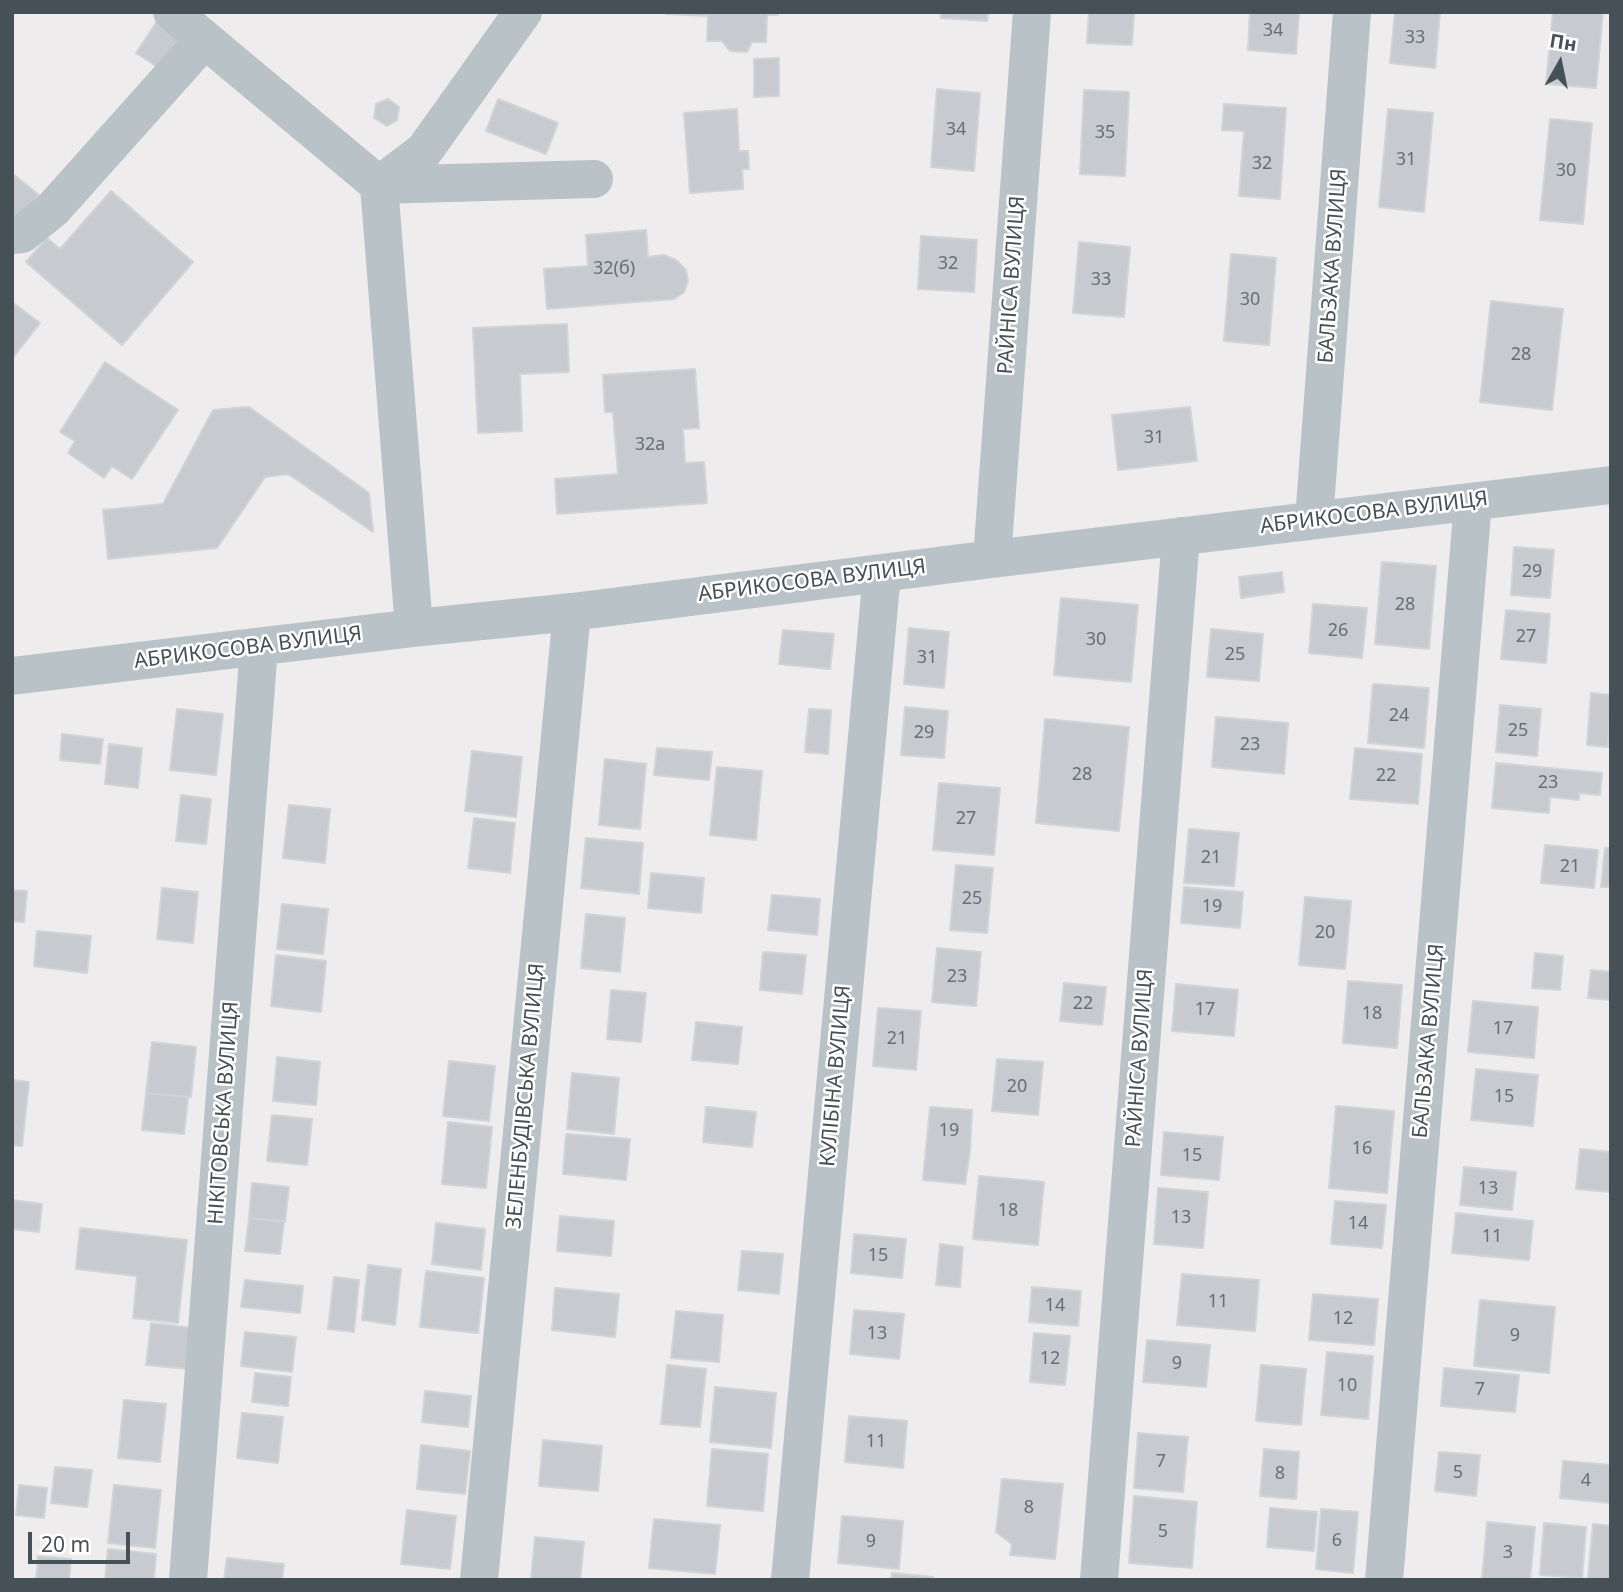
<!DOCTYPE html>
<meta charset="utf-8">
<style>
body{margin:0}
#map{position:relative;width:1623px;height:1592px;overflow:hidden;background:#eeecec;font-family:"Noto Sans",sans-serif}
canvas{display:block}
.frame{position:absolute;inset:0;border:14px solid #465157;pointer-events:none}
.north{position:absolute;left:1525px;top:28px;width:70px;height:70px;-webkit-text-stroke:5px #fff;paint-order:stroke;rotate:9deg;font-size:19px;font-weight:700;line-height:28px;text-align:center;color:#465157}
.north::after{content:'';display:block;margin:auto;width:24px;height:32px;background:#465157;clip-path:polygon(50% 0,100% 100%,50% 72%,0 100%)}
.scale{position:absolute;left:28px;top:1532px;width:102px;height:32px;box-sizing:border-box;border:4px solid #465157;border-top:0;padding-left:9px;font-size:21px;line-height:24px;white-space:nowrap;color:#465157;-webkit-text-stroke:5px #fff;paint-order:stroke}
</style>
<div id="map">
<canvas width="1623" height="1592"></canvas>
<div class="frame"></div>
<div class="north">Пн</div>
<div class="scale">20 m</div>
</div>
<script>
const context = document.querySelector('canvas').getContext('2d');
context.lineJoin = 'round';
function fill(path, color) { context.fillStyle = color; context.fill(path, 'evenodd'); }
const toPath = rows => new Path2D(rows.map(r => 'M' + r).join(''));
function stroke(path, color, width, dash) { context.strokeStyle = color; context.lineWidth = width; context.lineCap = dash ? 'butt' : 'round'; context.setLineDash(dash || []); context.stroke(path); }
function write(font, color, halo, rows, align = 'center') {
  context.font = font + ' "Noto Sans",sans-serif'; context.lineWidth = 5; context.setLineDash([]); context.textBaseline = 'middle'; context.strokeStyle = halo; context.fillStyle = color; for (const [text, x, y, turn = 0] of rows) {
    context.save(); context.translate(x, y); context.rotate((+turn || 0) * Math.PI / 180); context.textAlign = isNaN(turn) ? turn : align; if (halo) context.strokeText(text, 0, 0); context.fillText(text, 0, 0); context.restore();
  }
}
const building = toPath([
 [666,12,778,12,778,15,767,15,766,42,752,42,747,52,730,51,722,41,707,41,708,16,666,14,666,12],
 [941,12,988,12,987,21,941,18,941,12],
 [1089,12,1134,12,1132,45,1087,43,1089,12],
 [1250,12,1299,12,1296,54,1248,50,1250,12],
 [1395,12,1440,12,1435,68,1390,63,1395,12],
 [1553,12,1603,12,1596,88,1546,84,1553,12],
 [156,23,179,40,159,68,136,53,156,23],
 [779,58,779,96,754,97,754,59,779,58],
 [937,89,980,93,974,171,931,167,937,89],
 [1084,90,1129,92,1125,176,1080,174,1084,90],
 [388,99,399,107,397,120,387,126,374,118,376,104,388,99],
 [498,99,558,123,546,154,486,131,498,99],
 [1224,104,1286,108,1280,199,1239,196,1244,131,1222,130,1224,104],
 [737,109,739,151,748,151,749,169,742,169,743,189,690,193,684,113,737,109],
 [1388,109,1433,113,1424,212,1379,207,1388,109],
 [1550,119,1592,123,1583,224,1540,220,1550,119],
 [12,173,39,195,24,213,12,216,12,173],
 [111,191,193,262,122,345,26,262,47,238,60,249,111,191],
 [646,230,648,257,664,255,676,260,686,270,688,281,684,292,674,299,547,309,544,269,588,266,586,235,646,230],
 [921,236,977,240,974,292,918,289,921,236],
 [1079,242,1130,247,1124,317,1073,313,1079,242],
 [1231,254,1276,258,1269,345,1224,341,1231,254],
 [1491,301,1563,309,1552,410,1480,402,1491,301],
 [12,302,40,323,12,359,12,302],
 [567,324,569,372,520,374,522,431,478,433,473,328,567,324],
 [105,362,178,410,132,479,112,466,104,478,68,453,75,441,60,432,105,362],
 [695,369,699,428,683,429,685,463,704,462,707,503,557,514,555,479,618,474,613,412,605,412,603,375,695,369],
 [249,407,369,493,373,532,288,474,265,477,217,548,108,559,103,510,163,504,213,410,249,407],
 [1190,407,1197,461,1118,470,1112,415,1190,407],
 [1514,547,1554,550,1550,598,1511,595,1514,547],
 [1382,562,1436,566,1429,649,1375,644,1382,562],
 [1282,572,1284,592,1241,598,1239,577,1282,572],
 [1061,598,1138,605,1131,682,1054,675,1061,598],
 [1313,604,1367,608,1362,658,1309,653,1313,604],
 [1506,610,1550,614,1546,663,1501,659,1506,610],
 [909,628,949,632,944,688,904,684,909,628],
 [1211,629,1263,634,1259,681,1207,677,1211,629],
 [783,630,834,634,830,669,779,664,783,630],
 [1373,684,1429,688,1424,748,1368,743,1373,684],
 [1591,693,1611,695,1608,747,1587,745,1591,693],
 [1500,705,1541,709,1537,756,1496,752,1500,705],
 [905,707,948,711,944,758,901,755,905,707],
 [177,709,223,714,216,775,170,770,177,709],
 [809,709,831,710,828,754,805,752,809,709],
 [1216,717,1288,723,1284,774,1212,767,1216,717],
 [1045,719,1129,727,1119,831,1036,823,1045,719],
 [62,734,103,739,100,764,60,760,62,734],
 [109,744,142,748,138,788,105,784,109,744],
 [657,748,712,752,709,780,654,775,657,748],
 [1355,748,1422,754,1418,804,1350,799,1355,748],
 [472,751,522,757,516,817,465,811,472,751],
 [605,759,646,764,640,829,599,825,605,759],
 [1496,763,1602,773,1600,795,1579,793,1579,800,1550,797,1549,813,1492,808,1496,763],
 [717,767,762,771,756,840,710,835,717,767],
 [939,783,1000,788,994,855,933,850,939,783],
 [181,795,211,799,206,844,176,841,181,795],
 [289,805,330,809,325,863,283,858,289,805],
 [474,818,515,823,510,873,468,868,474,818],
 [1189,829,1239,833,1234,886,1184,883,1189,829],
 [586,838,643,843,639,894,581,888,586,838],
 [1545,845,1598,850,1594,888,1541,883,1545,845],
 [1605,848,1611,848,1611,887,1601,887,1605,848],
 [956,865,993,868,987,933,950,930,956,865],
 [651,873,704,878,701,913,648,908,651,873],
 [1184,887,1243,892,1240,928,1181,923,1184,887],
 [162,888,198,892,193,943,157,939,162,888],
 [12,890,27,891,24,922,12,921,12,890],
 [772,895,820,899,817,935,768,930,772,895],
 [1305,897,1351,901,1345,969,1299,965,1305,897],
 [282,904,328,909,323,954,277,949,282,904],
 [586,914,625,918,620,972,581,968,586,914],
 [37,931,91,936,87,973,34,966,37,931],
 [937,948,981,952,976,1006,932,1002,937,948],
 [763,952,806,955,802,994,760,990,763,952],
 [1535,953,1563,956,1560,990,1532,988,1535,953],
 [276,955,326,961,321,1012,271,1006,276,955],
 [1591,970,1611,972,1611,1000,1588,998,1591,970],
 [1348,981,1402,985,1397,1048,1343,1043,1348,981],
 [1064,983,1106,987,1102,1025,1060,1021,1064,983],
 [1176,984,1238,990,1234,1036,1172,1031,1176,984],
 [611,990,646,993,641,1042,607,1039,611,990],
 [1473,1001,1538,1007,1534,1058,1468,1052,1473,1001],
 [878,1008,921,1011,916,1070,873,1066,878,1008],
 [696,1022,742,1027,738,1064,692,1060,696,1022],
 [152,1042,196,1047,191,1097,146,1093,152,1042],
 [277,1057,320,1062,316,1105,273,1101,277,1057],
 [997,1059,1043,1062,1038,1115,992,1111,997,1059],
 [449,1061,495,1066,489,1121,443,1116,449,1061],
 [1476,1069,1538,1075,1533,1126,1471,1120,1476,1069],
 [572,1073,619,1078,614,1134,567,1129,572,1073],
 [12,1080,29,1082,22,1146,12,1145,12,1080],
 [146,1093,188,1097,184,1134,142,1130,146,1093],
 [1336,1106,1394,1111,1387,1193,1329,1188,1336,1106],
 [706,1107,756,1112,752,1147,703,1142,706,1107],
 [930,1107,972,1110,970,1151,965,1184,923,1180,930,1107],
 [272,1115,312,1119,307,1165,267,1161,272,1115],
 [448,1122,492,1127,486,1188,442,1184,448,1122],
 [1164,1132,1223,1137,1219,1180,1161,1175,1164,1132],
 [566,1134,630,1139,626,1180,563,1174,566,1134],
 [1580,1149,1611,1152,1611,1192,1576,1189,1580,1149],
 [1464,1167,1516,1172,1512,1210,1460,1205,1464,1167],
 [979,1176,1044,1182,1038,1245,973,1239,979,1176],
 [252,1183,289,1187,285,1222,249,1218,252,1183],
 [1158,1188,1208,1192,1203,1248,1154,1244,1158,1188],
 [12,1200,42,1204,39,1232,12,1229,12,1200],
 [1335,1201,1386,1205,1382,1248,1331,1244,1335,1201],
 [1456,1213,1533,1221,1529,1260,1452,1253,1456,1213],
 [560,1216,614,1221,611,1256,557,1251,560,1216],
 [249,1218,284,1221,280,1254,245,1251,249,1218],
 [436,1223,485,1229,481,1270,432,1264,436,1223],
 [80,1228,187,1240,178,1323,133,1318,137,1276,76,1269,80,1228],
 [854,1234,906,1239,902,1278,851,1273,854,1234],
 [940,1244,963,1247,960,1287,936,1285,940,1244],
 [742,1251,783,1254,779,1294,738,1290,742,1251],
 [368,1265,401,1269,395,1325,362,1320,368,1265],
 [426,1271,484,1278,478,1333,420,1327,426,1271],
 [1182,1274,1259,1280,1255,1331,1177,1325,1182,1274],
 [334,1277,359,1280,354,1332,328,1329,334,1277],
 [245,1280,303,1286,300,1313,241,1307,245,1280],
 [1032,1287,1081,1291,1078,1326,1029,1322,1032,1287],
 [555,1288,619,1294,615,1337,552,1330,555,1288],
 [1313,1294,1378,1299,1374,1345,1309,1340,1313,1294],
 [1480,1300,1555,1307,1549,1373,1474,1366,1480,1300],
 [854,1310,904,1314,899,1359,850,1354,854,1310],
 [676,1311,723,1315,719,1362,671,1358,676,1311],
 [151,1323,193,1328,189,1369,146,1365,151,1323],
 [245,1332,296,1337,292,1372,241,1366,245,1332],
 [1034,1333,1070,1336,1065,1385,1030,1382,1034,1333],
 [1147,1340,1210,1345,1206,1387,1143,1382,1147,1340],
 [1327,1352,1373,1356,1368,1419,1321,1415,1327,1352],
 [667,1365,706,1369,700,1427,661,1424,667,1365],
 [1261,1365,1306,1369,1301,1425,1256,1421,1261,1365],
 [1444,1368,1519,1375,1515,1412,1441,1406,1444,1368],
 [255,1373,291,1377,288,1406,252,1402,255,1373],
 [715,1387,776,1393,771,1448,710,1442,715,1387],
 [425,1391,471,1396,468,1427,422,1422,425,1391],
 [124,1400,166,1404,160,1462,118,1458,124,1400],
 [242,1413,283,1417,278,1463,237,1458,242,1413],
 [849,1416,907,1421,903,1468,845,1462,849,1416],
 [1138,1433,1188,1437,1183,1492,1134,1488,1138,1433],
 [543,1440,602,1446,598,1491,539,1486,543,1440],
 [421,1445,470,1451,465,1494,417,1489,421,1445],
 [712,1449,768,1454,763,1511,707,1506,712,1449],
 [1264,1449,1299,1452,1296,1499,1260,1496,1264,1449],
 [1439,1452,1480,1455,1476,1496,1435,1491,1439,1452],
 [1563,1461,1611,1465,1610,1503,1560,1498,1563,1461],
 [55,1467,92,1470,87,1507,51,1503,55,1467],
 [1002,1479,1063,1484,1055,1559,1010,1555,1012,1544,996,1532,1002,1479],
 [19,1485,47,1488,44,1518,16,1515,19,1485],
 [114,1485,161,1490,155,1548,108,1543,114,1485],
 [1134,1496,1197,1502,1192,1568,1129,1563,1134,1496],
 [1270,1508,1317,1512,1314,1551,1267,1547,1270,1508],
 [1321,1509,1358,1512,1353,1573,1316,1569,1321,1509],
 [407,1510,456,1516,450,1569,401,1564,407,1510],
 [842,1516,903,1521,899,1569,838,1563,842,1516],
 [654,1519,720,1525,715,1574,649,1568,654,1519],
 [1487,1522,1535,1527,1530,1580,1482,1580,1487,1522],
 [1544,1523,1586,1527,1582,1578,1540,1575,1544,1523],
 [1593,1524,1611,1526,1611,1580,1588,1579,1593,1524],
 [535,1537,584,1542,580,1580,531,1580,535,1537],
 [108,1549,156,1554,154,1580,105,1580,108,1549],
 [38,1556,71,1559,69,1580,36,1580,38,1556],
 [227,1558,284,1564,282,1580,224,1580,227,1558],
 [892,1573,933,1577,933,1580,891,1580,892,1573]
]);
fill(building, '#c7cace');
stroke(building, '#d0d3d7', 2);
stroke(toPath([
 [172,12,379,185,594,179],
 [12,235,22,234,53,209,204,40],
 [1314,520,1352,12],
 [992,559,1032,12],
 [414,628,379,185,424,151,523,12],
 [12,676,414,628,572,612,992,559,1611,485],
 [188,1580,259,647],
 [479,1580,572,612],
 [790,1580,882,573],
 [1099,1580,1181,536],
 [1384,1580,1473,502]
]), '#b8c2c7', 38);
write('18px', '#666f75', null, [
 ["34",1273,31],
 ["33",1415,38],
 ["34",956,130],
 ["35",1105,133],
 ["31",1406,160],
 ["32",1262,164],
 ["30",1566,171],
 ["32",948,264],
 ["32(б)",614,269],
 ["33",1101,280],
 ["30",1250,300],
 ["28",1521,355],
 ["31",1154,438],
 ["32а",650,445],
 ["29",1532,572],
 ["28",1405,605],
 ["26",1338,631],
 ["27",1526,637],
 ["30",1096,640],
 ["25",1235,655],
 ["31",927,658],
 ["24",1399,716],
 ["25",1518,731],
 ["29",924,733],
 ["23",1250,745],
 ["28",1082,775],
 ["22",1386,776],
 ["23",1548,783],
 ["27",966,819],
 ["21",1211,858],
 ["21",1570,867],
 ["25",972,899],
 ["19",1212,907],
 ["20",1325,933],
 ["23",957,977],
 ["22",1083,1004],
 ["17",1205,1010],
 ["18",1372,1014],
 ["17",1503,1029],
 ["21",897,1039],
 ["20",1017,1087],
 ["15",1504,1097],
 ["19",949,1131],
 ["16",1362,1149],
 ["15",1192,1156],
 ["13",1488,1189],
 ["18",1008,1211],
 ["13",1181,1218],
 ["14",1358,1224],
 ["11",1492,1237],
 ["15",878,1256],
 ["11",1218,1302],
 ["14",1055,1306],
 ["12",1343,1319],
 ["13",877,1334],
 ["9",1515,1336],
 ["12",1050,1359],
 ["9",1177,1364],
 ["10",1347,1386],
 ["7",1480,1390],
 ["11",876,1442],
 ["7",1161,1462],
 ["5",1458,1473],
 ["8",1280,1474],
 ["4",1586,1481],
 ["8",1029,1508],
 ["5",1163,1532],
 ["6",1337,1541],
 ["9",871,1542],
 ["3",1508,1553]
]);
write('21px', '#465157', '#fff', [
 ["БАЛЬЗАКА ВУЛИЦЯ",1333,266,-86],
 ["РАЙНІСА ВУЛИЦЯ",1012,285,-86],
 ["АБРИКОСОВА ВУЛИЦЯ",1374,513,-7],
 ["АБРИКОСОВА ВУЛИЦЯ",812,581,-7],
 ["АБРИКОСОВА ВУЛИЦЯ",248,648,-7],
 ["БАЛЬЗАКА ВУЛИЦЯ",1429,1041,-85],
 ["РАЙНІСА ВУЛИЦЯ",1140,1058,-86],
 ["КУЛІБІНА ВУЛИЦЯ",836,1076,-85],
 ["ЗЕЛЕНБУДІВСЬКА ВУЛИЦЯ",526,1096,-85],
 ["НІКІТОВСЬКА ВУЛИЦЯ",224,1113,-86]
]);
</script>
